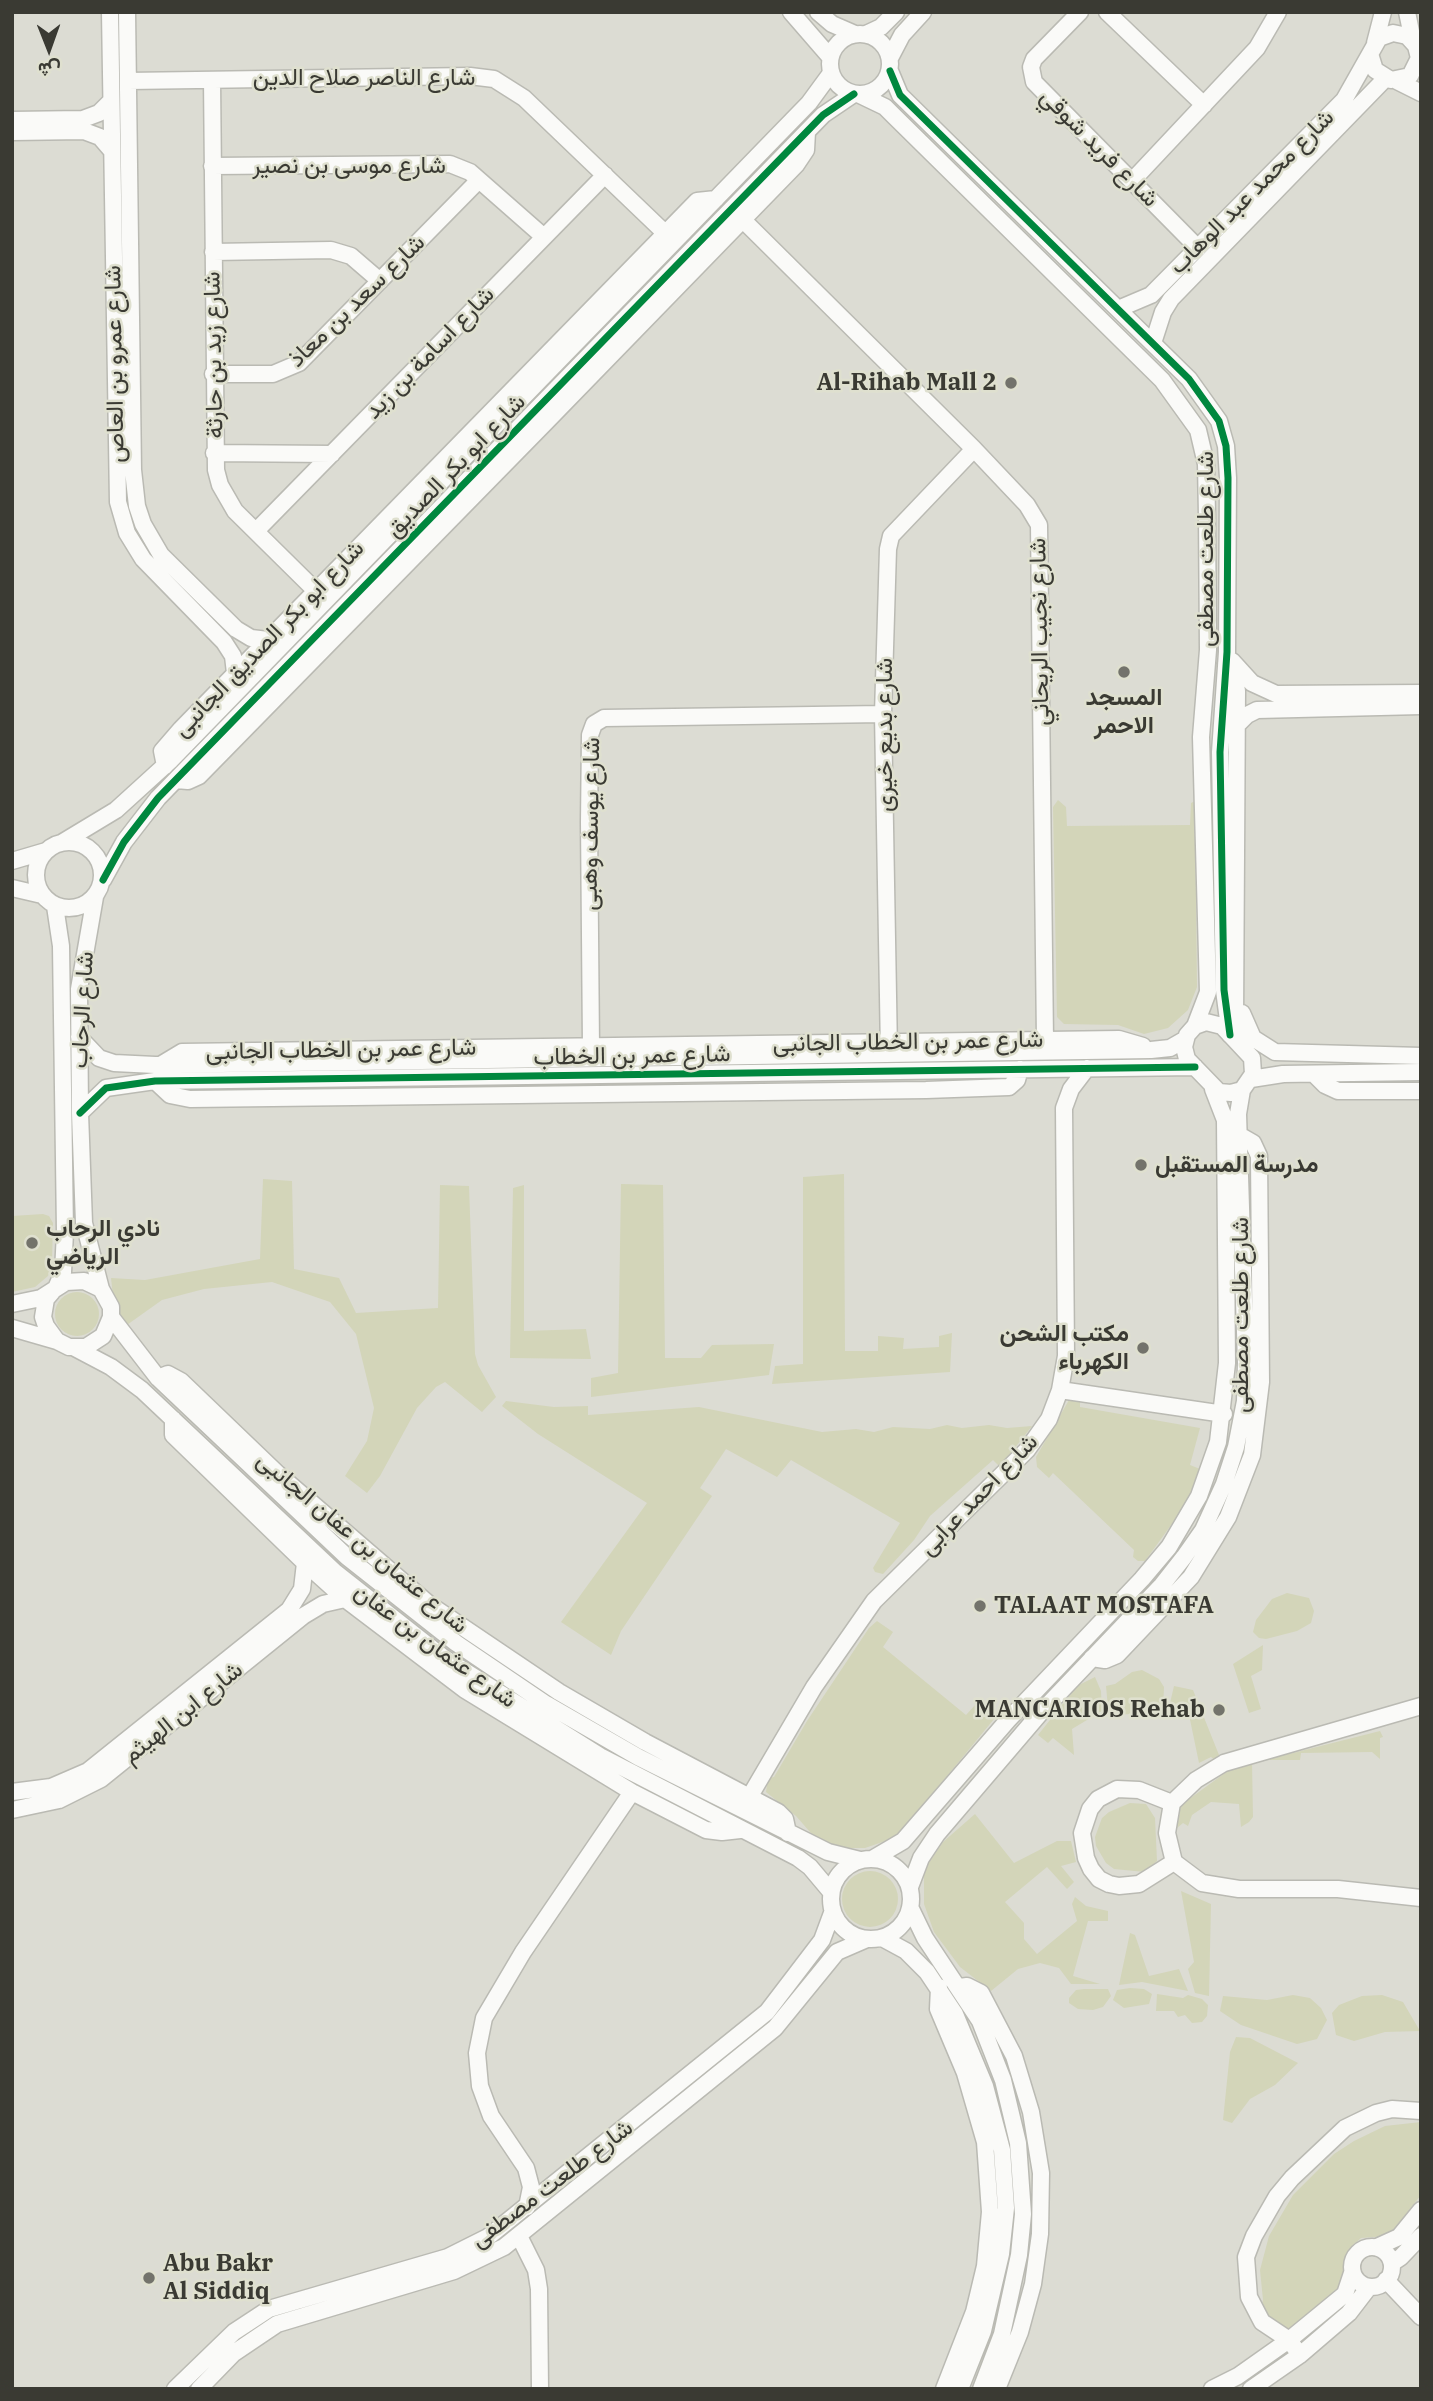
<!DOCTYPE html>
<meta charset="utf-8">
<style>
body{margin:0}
#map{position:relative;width:1433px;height:2401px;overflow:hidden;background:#dcdcd3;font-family:"IBM Plex Serif",Vazirmatn,serif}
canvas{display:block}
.frame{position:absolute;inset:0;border:14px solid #3a3a33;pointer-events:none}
.north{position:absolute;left:14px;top:14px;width:70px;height:70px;-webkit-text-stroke:5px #dfe0cf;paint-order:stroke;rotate:179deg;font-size:19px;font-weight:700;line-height:28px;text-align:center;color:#3a3a33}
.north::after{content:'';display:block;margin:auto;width:24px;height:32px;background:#3a3a33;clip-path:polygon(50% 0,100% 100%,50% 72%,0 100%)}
</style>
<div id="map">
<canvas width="1433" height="2401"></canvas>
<div class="frame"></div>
<div class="north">ش</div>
</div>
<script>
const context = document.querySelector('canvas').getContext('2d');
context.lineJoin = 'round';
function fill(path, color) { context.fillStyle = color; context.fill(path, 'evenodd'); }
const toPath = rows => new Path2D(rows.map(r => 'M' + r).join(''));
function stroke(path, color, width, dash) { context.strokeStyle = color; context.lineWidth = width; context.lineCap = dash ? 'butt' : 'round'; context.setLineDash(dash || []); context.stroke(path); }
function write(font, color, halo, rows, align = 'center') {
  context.font = font + ' "IBM Plex Serif",Vazirmatn,serif'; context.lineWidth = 5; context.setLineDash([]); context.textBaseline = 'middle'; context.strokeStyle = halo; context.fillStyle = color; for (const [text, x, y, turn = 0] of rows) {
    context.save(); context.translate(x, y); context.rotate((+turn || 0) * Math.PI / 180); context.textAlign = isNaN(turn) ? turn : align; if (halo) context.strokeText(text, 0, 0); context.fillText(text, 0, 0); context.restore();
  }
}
fill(toPath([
 [1058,800,1066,807,1067,826,1190,825,1191,803,1195,801,1197,987,1188,1010,1168,1028,1144,1034,1118,1025,1064,1024,1057,1017,1053,807],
 [844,1174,845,1351,878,1351,878,1336,904,1338,903,1349,939,1347,939,1336,952,1333,950,1372,772,1384,775,1366,803,1364,803,1177],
 [263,1179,292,1181,294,1269,339,1278,356,1313,438,1308,440,1185,469,1186,475,1354,478,1365,496,1397,482,1412,445,1382,436,1387,417,1408,380,1476,367,1493,345,1476,367,1441,374,1408,356,1334,330,1302,272,1282,204,1289,162,1300,117,1332,111,1278,145,1280,260,1259],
 [621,1184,663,1185,665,1358,701,1358,712,1345,774,1344,769,1375,591,1397,591,1378,618,1373],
 [524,1185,524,1331,586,1329,591,1359,510,1358,513,1188],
 [43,1214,49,1216,53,1223,52,1263,48,1276,35,1287,12,1292,12,1216],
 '55 1314a22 22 0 1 1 44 0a22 22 0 1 1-44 0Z',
 [1069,1400,1080,1402,1080,1407,1200,1428,1190,1465,1200,1469,1190,1494,1177,1517,1145,1561,1138,1561,1133,1557,1134,1550,1053,1473,1049,1478,1037,1467,1036,1457],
 [506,1401,554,1407,588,1406,588,1415,699,1407,822,1432,856,1429,874,1432,893,1427,930,1429,947,1425,962,1428,989,1425,1007,1428,1032,1426,1000,1467,993,1460,930,1516,914,1540,883,1574,875,1572,873,1568,900,1523,791,1460,777,1477,726,1449,700,1488,712,1496,621,1631,611,1655,561,1622,647,1503,538,1434,502,1406],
 [1287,1593,1309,1598,1314,1611,1311,1623,1297,1631,1266,1639,1259,1638,1253,1632,1256,1620,1272,1599],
 [877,1621,893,1632,883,1647,966,1715,976,1704,994,1719,897,1837,865,1848,842,1848,817,1840,796,1816,766,1792,768,1778,774,1777,807,1721,869,1628],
 [1263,1645,1262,1670,1251,1676,1261,1709,1249,1713,1233,1664],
 [1142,1670,1159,1679,1164,1687,1163,1712,1115,1715,1112,1708,1108,1708,1106,1686,1115,1684,1132,1672],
 [1095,1677,1101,1691,1102,1711,1072,1729,1074,1755,1053,1738,1048,1743,1038,1735,1077,1686],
 [1174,1686,1193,1690,1219,1755,1215,1760,1211,1757,1199,1763,1188,1710,1178,1710,1170,1703],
 [1380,1731,1383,1737,1380,1738,1380,1759,1372,1752,1301,1753,1300,1760,1270,1760,1270,1756,1285,1752,1289,1754],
 [1252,1762,1253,1817,1249,1822,1241,1827,1239,1804,1211,1802,1192,1815,1188,1826,1183,1823,1177,1828,1181,1805,1229,1770],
 [1130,1803,1146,1804,1155,1818,1157,1861,1145,1872,1114,1869,1106,1863,1096,1846,1095,1837,1102,1818,1109,1812],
 [975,1814,1014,1863,1057,1841,1071,1841,1076,1862,1061,1866,1074,1882,1067,1889,1047,1867,1005,1902,1024,1923,1024,1939,1037,1954,1077,1921,1072,1904,1075,1897,1086,1906,1108,1911,1108,1921,1088,1921,1073,1976,1100,1984,1071,1984,1059,1968,1040,1963,1018,1969,991,1991,960,1967,934,1932,924,1904,924,1870,943,1842],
 '842 1899a28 28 0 1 1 56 0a28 28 0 1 1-56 0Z',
 [1181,1891,1211,1904,1209,1996,1195,1993,1188,1969,1194,1962],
 [1130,1933,1135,1935,1149,1976,1179,1969,1188,1991,1142,1982,1119,1985],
 [1130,1988,1144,1989,1152,1994,1149,2004,1124,2008,1113,2000,1117,1990],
 [1084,1989,1108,1989,1111,1996,1103,2007,1093,2010,1078,2009,1069,2003,1069,1998,1076,1990],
 [1157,1994,1183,1998,1188,1995,1202,1999,1208,2005,1207,2016,1202,2022,1192,2023,1185,2015,1178,2017,1174,2011,1156,2011],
 [1293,1995,1310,1998,1321,2008,1327,2020,1317,2039,1297,2044,1241,2025,1220,2011,1223,1996,1267,2000],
 [1382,1995,1403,2002,1420,2031,1385,2032,1354,2041,1336,2035,1332,2013,1339,2005,1362,1996],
 [1236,2037,1250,2038,1298,2063,1275,2085,1250,2099,1232,2123,1223,2120,1230,2052],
 [1421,2122,1421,2195,1409,2210,1408,2217,1387,2236,1361,2238,1351,2247,1345,2258,1342,2287,1297,2327,1285,2329,1275,2327,1261,2307,1263,2300,1260,2270,1269,2236,1293,2195,1334,2154,1354,2141,1385,2126]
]), '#d3d5b9');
const minor = toPath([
 [110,12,118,502,127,533,143,559,224,642,233,656,235,673],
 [127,12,133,470,137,506,143,524,161,555,236,629,251,638,268,640],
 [791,12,830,57],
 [818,12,832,24,855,34],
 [1080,12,1034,59,1031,67,1034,82,1198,248],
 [1107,12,1204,105],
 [1407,12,1413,41],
 '830 64a30 30 0 1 1 60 0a30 30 0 1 1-60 0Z',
 [866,34,881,27,896,12],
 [1375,43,1383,12],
 [890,58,902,35,923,12],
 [890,71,900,95,1189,379,1219,421,1226,446,1228,478,1227,652,1220,752,1224,990,1230,1035],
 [212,80,216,470,220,485,235,511,316,591],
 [128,81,470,76,494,79,524,98,665,233],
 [1397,81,1421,93],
 [860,95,885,107,895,117,1162,380,1198,430,1206,464,1207,516,1208,650,1201,737,1208,992,1195,1026],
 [12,120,83,119,99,113,111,101],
 [12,132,84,131,100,137,112,151],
 [212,166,450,164,470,172,544,237],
 [1132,181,1257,48,1278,12],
 [742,219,974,449,1027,505,1039,525,1045,1040],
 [213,252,331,250,351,256,380,281],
 [1118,309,1151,295,1344,100,1379,38,1393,33,1407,36,1416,46,1419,58,1410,76,1391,80,1375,70,1371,57],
 [1153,343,1163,312,1171,299,1385,79],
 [213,374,273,374,299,363,479,180],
 [214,453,332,454],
 [256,531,605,175],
 [1232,661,1252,683,1276,694,1421,693],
 [1226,664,1235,679,1237,691,1235,1018,1242,1047],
 [1235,727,1247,715,1257,710,1421,706],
 [165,766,162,751,181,729,697,201,716,199],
 [176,780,188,781,199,776,548,420,796,165,806,150,807,132],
 '36 875a33 33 0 1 1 66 0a33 33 0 1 1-66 0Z',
 [63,842,116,810,171,760,773,140,809,103,831,73],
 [12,861,46,851],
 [103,880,124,842,158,798,823,115,854,94],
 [12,888,42,895],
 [95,897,79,989,80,1113,84,1223,101,1289],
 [55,906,61,946,65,1232,63,1272,57,1286],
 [1242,1013,1253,1038,1275,1052,1421,1056],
 [1206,1022,1222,1026,1252,1058,1253,1074,1242,1090,1231,1093,1219,1092,1187,1059,1184,1047,1187,1035,1195,1026,1206,1022],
 [79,1037,99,1058,114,1063,155,1065,1151,1050,1170,1048,1184,1040],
 [591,1047,589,822,590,735,594,724,604,718,883,714],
 [889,1052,883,714,888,549,891,536,974,449],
 [162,1064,182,1052,1119,1039,1143,1046],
 [1314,1074,1325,1085,1338,1091,1421,1091],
 [1251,1079,1283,1074,1421,1072],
 [155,1081,170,1095,190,1099,926,1090,1009,1087,1017,1080,1020,1069],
 [80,1113,106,1088,155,1081,1195,1067],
 [12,1304,41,1298,66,1282,84,1281,101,1289,111,1307,111,1317,103,1336,86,1347,69,1347,57,1341,46,1326,43,1317,46,1299,52,1292],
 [111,1317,158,1378,347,1557,456,1643,546,1704,638,1757,828,1852,860,1860],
 [12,1328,57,1341],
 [75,1348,111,1367,142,1390,335,1572,444,1658,600,1756,798,1858,810,1867,831,1892],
 [158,1378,168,1374,181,1381,278,1474,430,1605,559,1692,645,1742,778,1812,785,1819,788,1833],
 [1060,1390,1224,1414],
 [173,1419,173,1435,305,1563,345,1599,465,1690,632,1792,706,1830,722,1832,740,1830],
 [1092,1658,1105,1660,1117,1655,1191,1577,1228,1517,1252,1455,1261,1382,1259,1156,1253,1143,1239,1135],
 [1421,1706,1224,1763,1196,1780,1172,1803,1167,1833,1174,1862,1202,1883,1239,1889,1338,1889,1421,1898],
 [12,1792,51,1787,88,1771,289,1610,302,1589,305,1563],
 [750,1796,814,1687,874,1601,1027,1450,1049,1419,1060,1390,1066,1356,1064,1108,1071,1089,1087,1068],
 [1172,1803,1139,1790,1117,1789,1098,1799,1090,1809,1082,1833,1086,1858,1091,1869,1099,1879,1109,1884,1119,1886,1139,1884,1174,1862],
 [12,1810,59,1800,101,1779,303,1616,323,1604,345,1599],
 [874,1858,903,1841,1008,1720,1142,1579,1169,1547,1199,1496,1218,1442,1227,1363,1225,1120,1213,1089],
 '831 1899a40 40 0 1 1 80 0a40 40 0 1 1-80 0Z',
 [910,1887,921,1858,937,1834,1042,1711,1162,1585,1184,1557,1203,1530,1224,1484,1236,1447,1245,1401,1246,1363,1238,1114,1242,1090],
 [910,1907,925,1938,980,2021,1003,2080,1018,2143,1023,2214,1019,2255,1002,2334,981,2389],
 [882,1938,906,1951,927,1972,955,2014,985,2086,1002,2150,1006,2208,1001,2254,983,2331,960,2389],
 [939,1987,938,2009,965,2073,985,2142,990,2212,985,2266,974,2312,944,2389],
 [960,1987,967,1986,981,1993,1014,2056,1031,2112,1041,2173,1040,2234,1033,2284,1020,2332,997,2389],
 [527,2207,531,2187,526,2168,491,2116,480,2086,477,2053,484,2018,523,1952,632,1792],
 [519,2236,536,2270,539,2289,540,2389],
 '1352 2267a20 20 0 1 1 40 0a20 20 0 1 1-40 0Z',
 [1377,2247,1399,2237,1421,2210],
 [1392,2263,1401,2257,1421,2236],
 [1386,2280,1421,2317],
 [1300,2355,1289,2340,1262,2322,1249,2297,1246,2257,1254,2236,1277,2196,1292,2178,1345,2128,1376,2113,1392,2109,1421,2111],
 [175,2389,234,2332,269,2309,448,2257,488,2237,767,2012,822,1940,832,1913],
 [199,2389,234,2353,277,2324,454,2271,504,2247,775,2028,837,1952,867,1939],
 [1212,2389,1238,2376,1289,2340,1345,2294,1352,2273],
 [1251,2389,1300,2355,1349,2313,1369,2287]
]);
stroke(minor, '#babab3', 19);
stroke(minor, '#fafaf8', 16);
stroke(toPath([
 [890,71,900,95,1189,379,1219,421,1226,446,1228,478,1227,652,1220,752,1224,990,1230,1035],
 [103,880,124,842,158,798,823,115,854,94],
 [80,1113,106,1088,155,1081,1195,1067]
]), '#00873e', 7);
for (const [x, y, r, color] of [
 [1011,383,7,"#73736b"],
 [1124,672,7,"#73736b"],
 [1141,1165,7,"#73736b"],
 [32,1243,7,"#73736b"],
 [1143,1348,7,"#73736b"],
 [980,1606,7,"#73736b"],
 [1219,1710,7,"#73736b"],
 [149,2278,7,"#73736b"]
]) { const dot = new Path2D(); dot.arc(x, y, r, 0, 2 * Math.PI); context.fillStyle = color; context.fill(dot); stroke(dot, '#dfe0cf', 2.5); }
write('24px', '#3a3a33', '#dfe0cf', [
 ["شارع الناصر صلاح الدين",364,78],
 ["شارع فريد شوقي",1099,148,45],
 ["شارع موسى بن نصير",349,166],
 ["شارع محمد عبد الوهاب",1252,192,-45],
 ["شارع سعد بن معاذ",357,301,-44],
 ["شارع اسامة بن زيد",430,353,-46],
 ["شارع زيد بن حارثة",214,355,-91],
 ["شارع عمرو بن العاص",115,364,-91],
 ["شارع ابو بكر الصديق",456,466,-46],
 ["شارع طلعت مصطفى",1206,549,-90],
 ["شارع نجيب الريحاني",1040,632,-91],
 ["شارع ابو بكر الصديق الجانبى",269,639,-46],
 ["شارع بديع خيرى",885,735,-90],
 ["شارع يوسف وهبى",591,824,-89],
 ["شارع الرحاب",83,1010,-87],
 ["شارع عمر بن الخطاب الجانبى",908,1042,-1],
 ["شارع عمر بن الخطاب الجانبى",341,1050,-1],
 ["شارع عمر بن الخطاب",632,1056,-1],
 ["شارع طلعت مصطفى",1241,1315,-90],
 ["شارع احمد عرابى",979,1495,-46],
 ["شارع عثمان بن عفان الجانبى",362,1543,40],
 ["شارع عثمان بن عفان",435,1646,36],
 ["شارع ابن الهيثم",183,1713,-39],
 ["شارع طلعت مصطفى",552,2184,-37]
]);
write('bold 24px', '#3a3a33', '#dfe0cf', [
 ["Al-Rihab Mall 2",997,383,"right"],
 ["المسجد",1124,698,"center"],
 ["الاحمر",1124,726,"center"],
 ["مدرسة المستقبل",1155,1165],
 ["نادي الرحاب",46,1229],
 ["الرياضي",46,1257],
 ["مكتب الشحن",1129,1334,"right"],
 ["الكهرباء",1129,1362,"right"],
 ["TALAAT MOSTAFA",994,1606],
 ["MANCARIOS Rehab",1205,1710,"right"],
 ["Abu Bakr",163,2264],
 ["Al Siddiq",163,2292]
], 'left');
</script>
